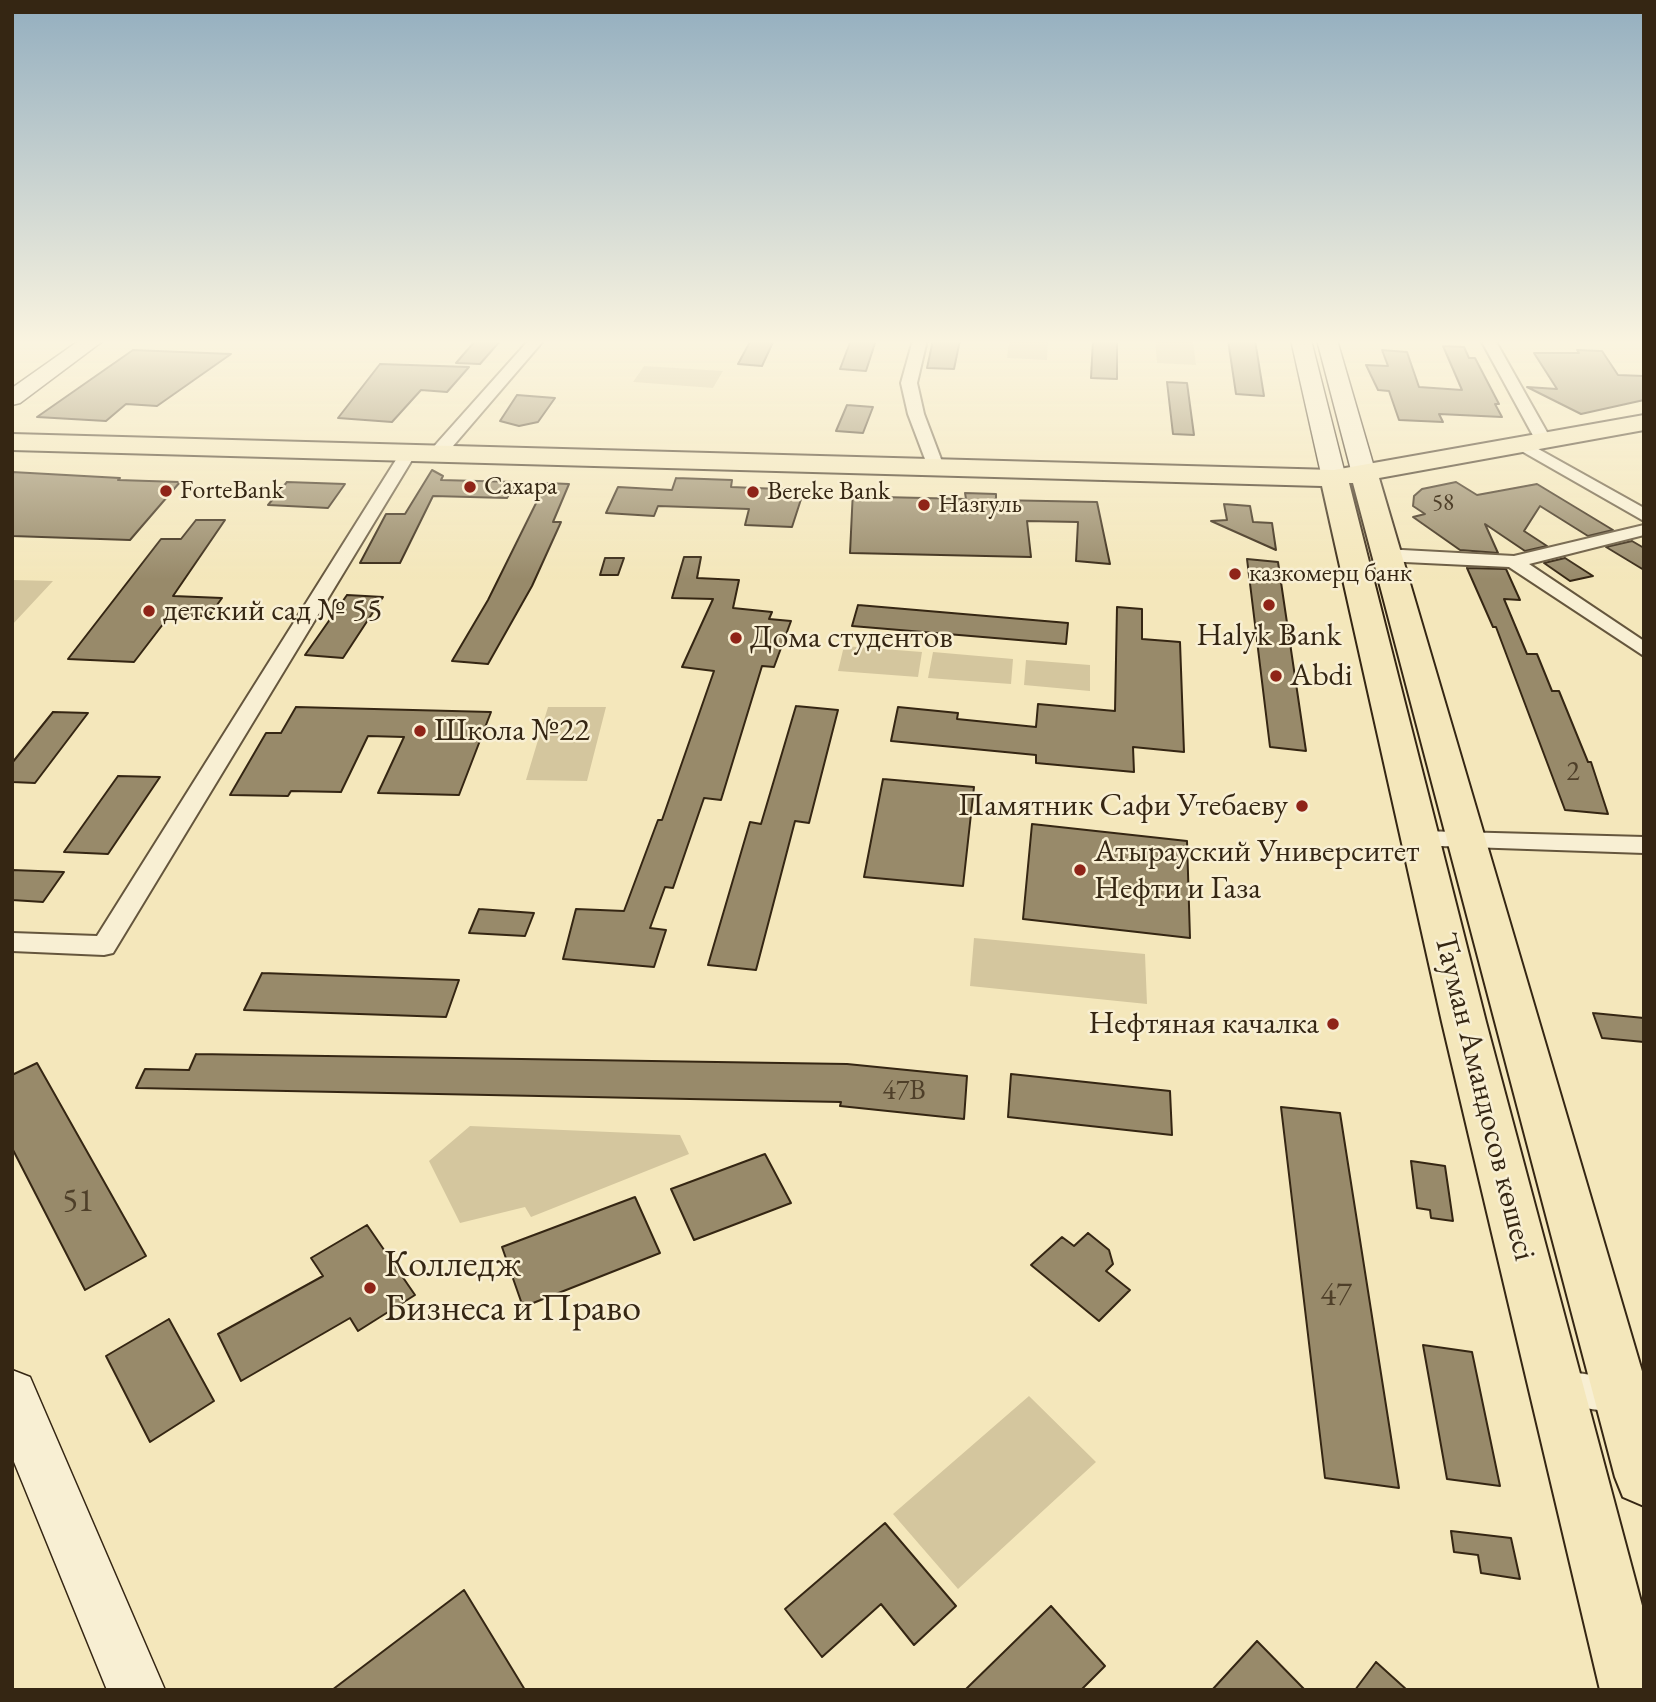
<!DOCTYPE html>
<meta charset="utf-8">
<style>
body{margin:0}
#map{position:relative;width:1656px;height:1702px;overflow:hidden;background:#f4e7bb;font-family:"EB Garamond",serif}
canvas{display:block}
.frame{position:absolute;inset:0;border:14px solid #352613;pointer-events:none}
</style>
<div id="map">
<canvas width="1656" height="1702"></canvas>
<div class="frame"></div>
</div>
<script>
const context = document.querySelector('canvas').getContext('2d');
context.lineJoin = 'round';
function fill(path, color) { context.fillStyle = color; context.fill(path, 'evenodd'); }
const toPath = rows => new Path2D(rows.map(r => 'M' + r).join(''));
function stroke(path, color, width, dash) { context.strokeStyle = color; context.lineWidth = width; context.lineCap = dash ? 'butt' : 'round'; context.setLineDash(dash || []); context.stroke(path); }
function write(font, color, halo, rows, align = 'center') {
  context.font = font + ' "EB Garamond",serif'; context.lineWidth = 5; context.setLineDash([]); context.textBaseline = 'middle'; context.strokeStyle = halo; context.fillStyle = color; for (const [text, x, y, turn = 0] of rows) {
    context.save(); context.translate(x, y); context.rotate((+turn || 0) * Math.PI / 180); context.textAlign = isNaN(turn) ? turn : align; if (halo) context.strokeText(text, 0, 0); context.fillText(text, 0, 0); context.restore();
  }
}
fill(toPath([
 [1009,340,1048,340,1047,360,1007,358],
 [1155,340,1193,340,1196,365,1157,363],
 [644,366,723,371,713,388,633,382],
 [12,580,53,581,12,625],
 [844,646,922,652,918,677,838,671],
 [933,652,1013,659,1011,684,928,678],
 [1026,660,1090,665,1090,691,1024,685],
 [548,707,606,707,587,781,526,780],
 [974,938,1145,954,1147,1004,970,986],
 [470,1126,680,1135,689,1154,531,1217,525,1207,460,1223,429,1161],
 [1029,1396,1096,1462,958,1589,893,1514]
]), '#d4c69e');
const building = toPath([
 [476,340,501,340,480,364,456,363,476,340],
 [751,340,774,340,762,366,738,364,751,340],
 [851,340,876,340,866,371,840,369,851,340],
 [933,340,960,340,954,369,927,368,933,340],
 [1093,340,1117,340,1117,379,1091,378,1093,340],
 [1228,340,1255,340,1264,396,1236,394,1228,340],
 [1443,346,1464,347,1469,358,1475,358,1499,404,1495,404,1502,417,1439,414,1443,422,1399,420,1389,391,1378,390,1366,365,1388,366,1382,350,1407,352,1419,387,1462,390,1443,346],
 [133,350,231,354,157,406,126,404,106,421,37,417,133,350],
 [1577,350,1602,351,1618,375,1644,376,1644,400,1581,414,1527,387,1557,389,1534,353,1579,353,1577,350],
 [380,364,469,367,447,392,421,390,392,422,338,418,380,364],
 [1167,382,1187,383,1194,435,1173,434,1167,382],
 [517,395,555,398,538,422,519,426,500,421,517,395],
 [847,405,873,407,863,433,836,431,847,405],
 [432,470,443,476,441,480,516,482,507,498,433,496,400,563,360,563,386,514,405,514,432,470],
 [12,472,120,478,118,480,180,482,130,540,12,536,12,472],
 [676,478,732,480,731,487,804,490,792,527,745,525,749,509,658,506,654,516,606,513,618,487,672,490,676,478],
 [287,482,345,484,328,508,268,505,287,482],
 [1456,482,1477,495,1537,484,1613,530,1588,536,1540,506,1524,531,1547,546,1525,551,1485,524,1498,553,1460,550,1413,517,1425,514,1413,506,1414,496,1422,489,1456,482],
 [546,483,569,484,553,522,561,522,532,586,488,664,452,661,488,600,546,483],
 [853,490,882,491,882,497,966,499,965,493,996,494,996,500,1097,502,1110,564,1076,561,1078,522,1027,521,1031,557,850,553,853,490],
 [1224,504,1250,506,1253,522,1272,523,1276,550,1211,521,1227,520,1224,504],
 [196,520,225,520,173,596,222,598,209,616,170,615,134,662,68,659,161,539,181,539,196,520],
 [1632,541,1644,548,1644,570,1606,547,1632,541],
 [684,557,701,557,697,578,739,580,733,608,772,612,769,619,791,621,774,667,762,666,721,800,704,798,673,888,665,887,650,928,666,930,654,967,563,959,576,909,624,911,658,820,662,820,714,671,682,667,713,599,672,598,684,557],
 [605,558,624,558,618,575,600,575,605,558],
 [1565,558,1593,576,1570,581,1544,563,1565,558],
 [1247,559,1278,562,1306,751,1270,747,1247,559],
 [1467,568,1506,569,1520,600,1504,599,1527,654,1537,654,1552,691,1559,691,1588,762,1591,762,1608,814,1565,810,1496,627,1493,627,1467,568],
 [347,595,383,597,343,658,305,655,347,595],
 [858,605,1068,623,1066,644,852,626,858,605],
 [1117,607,1142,609,1142,639,1180,642,1184,752,1133,747,1134,772,1036,763,1036,755,891,741,898,707,958,713,957,719,1036,727,1038,704,1115,711,1117,607],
 [796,706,838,710,809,823,795,821,756,970,708,965,750,822,761,824,796,706],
 [296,707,491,712,459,795,378,793,404,737,368,736,341,792,291,791,288,796,230,795,266,733,281,733,296,707],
 [53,712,88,713,35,783,12,782,12,763,53,712],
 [118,776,160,777,108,854,64,852,118,776],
 [883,779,974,787,963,886,864,877,883,779],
 [1032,824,1187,841,1190,938,1023,919,1032,824],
 [12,870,64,872,43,902,12,900,12,870],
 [479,909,534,913,525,936,469,933,479,909],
 [262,973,459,980,446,1017,244,1010,262,973],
 [1593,1013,1644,1018,1644,1042,1602,1038,1593,1013],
 [196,1054,847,1064,967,1076,964,1119,840,1106,841,1102,136,1088,145,1069,189,1070,196,1054],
 [37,1063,146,1256,85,1290,12,1148,12,1075,37,1063],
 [1011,1074,1170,1091,1172,1135,1008,1117,1011,1074],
 [1281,1107,1340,1113,1399,1488,1325,1478,1281,1107],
 [765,1154,791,1203,694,1240,671,1189,765,1154],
 [1411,1161,1445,1166,1453,1221,1431,1218,1430,1210,1417,1208,1411,1161],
 [635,1197,660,1253,523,1307,502,1247,635,1197],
 [367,1225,415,1295,358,1331,350,1318,241,1381,218,1334,323,1276,311,1258,367,1225],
 [1088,1233,1109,1250,1113,1264,1106,1271,1130,1290,1099,1321,1031,1265,1062,1237,1074,1246,1088,1233],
 [169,1319,214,1401,150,1442,106,1356,169,1319],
 [1423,1345,1472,1352,1500,1486,1447,1479,1423,1345],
 [885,1523,956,1606,914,1645,881,1604,822,1657,785,1609,885,1523],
 [1451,1531,1511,1538,1520,1579,1481,1573,1478,1555,1454,1552,1451,1531],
 [464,1590,525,1690,332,1690,464,1590],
 [1051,1606,1105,1666,1081,1690,965,1690,1051,1606],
 [1257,1641,1305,1690,1212,1690,1257,1641],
 [1376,1662,1407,1690,1355,1690,1376,1662]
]);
fill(building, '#988a6a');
stroke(building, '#352613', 2);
const street = toPath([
 [529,340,544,340,441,460,429,460,429,452,529,340],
 [913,340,927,340,917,383,924,414,944,467,936,472,928,467,908,414,901,383,913,340],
 [1481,340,1495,340,1552,441,1550,444,1544,446,1536,441,1481,340],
 [1524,441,1644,508,1644,521,1518,449,1516,446,1524,441],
 [407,450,415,455,113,953,104,955,12,951,12,933,97,936,399,455,407,450],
 [1644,525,1644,535,1529,564,1644,641,1644,656,1509,567,1384,561,1375,555,1384,549,1514,556,1644,525],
 [1420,831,1644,837,1644,853,1411,845,1408,839,1411,833,1420,831],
 [1557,1370,1626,1380,1638,1385,1644,1397,1638,1409,1626,1414,1557,1404,1545,1399,1539,1387,1545,1375,1557,1370]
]);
const secondary = toPath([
 [80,340,104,340,20,403,12,405,12,388,80,340],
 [1291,340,1311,340,1346,478,1343,483,1334,485,1325,483,1322,478,1291,340],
 [1317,340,1337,340,1376,474,1373,479,1364,481,1355,479,1352,474,1317,340],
 [12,1370,30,1377,165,1690,107,1690,12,1457,12,1370]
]);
const primary = toPath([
 [1644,415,1644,430,1379,478,1644,1378,1644,1506,1623,1497,1615,1477,1353,483,1349,483,1486,1022,1644,1613,1644,1690,1600,1690,1442,1022,1322,486,12,450,12,434,1334,470,1644,415]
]);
stroke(street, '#65563d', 4);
stroke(secondary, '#352613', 3);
stroke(primary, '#352613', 4);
fill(street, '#f8efd3');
fill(secondary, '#f8efd3');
fill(primary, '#f4e7bb');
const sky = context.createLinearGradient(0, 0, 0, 579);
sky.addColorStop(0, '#93aebf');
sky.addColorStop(0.59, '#faf4e0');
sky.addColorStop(1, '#faf4e000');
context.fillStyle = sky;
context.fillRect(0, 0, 1656, 579);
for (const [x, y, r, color] of [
 [470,487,7,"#8f2418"],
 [166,491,7,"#8f2418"],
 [753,492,7,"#8f2418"],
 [924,505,7,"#8f2418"],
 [1235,574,7,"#8f2418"],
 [1269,605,7,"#8f2418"],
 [149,611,7,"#8f2418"],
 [736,638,7,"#8f2418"],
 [1276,676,7,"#8f2418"],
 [420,731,7,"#8f2418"],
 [1302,806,7,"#8f2418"],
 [1080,870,7,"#8f2418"],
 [1333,1024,7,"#8f2418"],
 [370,1288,7,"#8f2418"]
]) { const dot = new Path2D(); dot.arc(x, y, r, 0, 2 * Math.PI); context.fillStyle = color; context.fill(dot); stroke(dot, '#f8efd3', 2.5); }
write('23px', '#4e3f29', null, [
 ["58",1443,504]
]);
write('26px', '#352613', '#f8efd3', [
 ["Сахара",484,487],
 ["ForteBank",180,491],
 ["Bereke Bank",767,492],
 ["Назгуль",938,505],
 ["казкомерц банк",1249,574]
], 'left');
write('28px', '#4e3f29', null, [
 ["2",1573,772],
 ["47В",904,1091]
]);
write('32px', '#352613', '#f8efd3', [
 ["детский сад № 55",163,611],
 ["Halyk Bank",1269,636,"center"],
 ["Дома студентов",750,638],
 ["Abdi",1290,676],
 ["Школа №22",434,731],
 ["Памятник Сафи Утебаеву",1288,806,"right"],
 ["Атырауский Университет",1094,852],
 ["Нефти и Газа",1094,889],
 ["Нефтяная качалка",1319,1024,"right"]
], 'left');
write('32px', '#352613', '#f8efd3', [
 ["Тауман Амандосов көшесі",1484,1097,76]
]);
write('33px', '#4e3f29', null, [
 ["51",78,1202],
 ["47",1336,1296]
]);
write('38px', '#352613', '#f8efd3', [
 ["Колледж",384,1266],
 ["Бизнеса и Право",384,1310]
], 'left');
</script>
